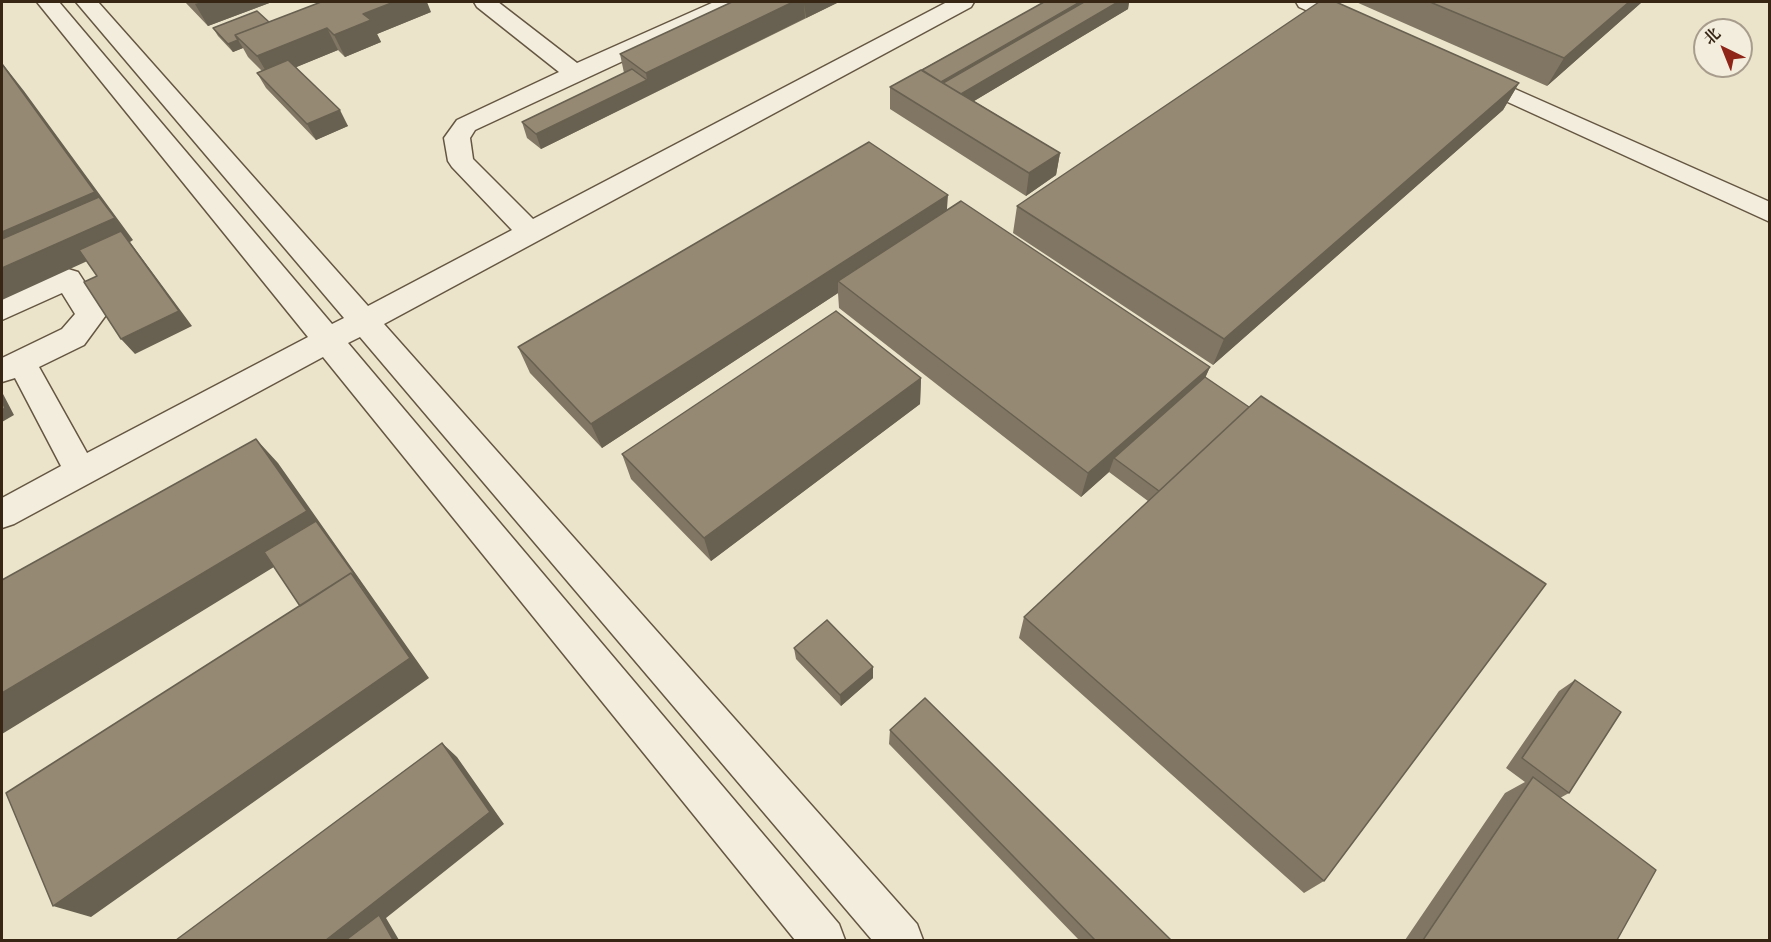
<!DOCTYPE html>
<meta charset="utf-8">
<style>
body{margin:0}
#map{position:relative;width:1771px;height:942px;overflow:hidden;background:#ebe4ca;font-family:Alegreya,"Noto Serif SC",serif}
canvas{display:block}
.frame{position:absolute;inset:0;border:3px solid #382615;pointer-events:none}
.north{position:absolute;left:1693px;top:18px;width:60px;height:60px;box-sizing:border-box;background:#f2eddd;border:2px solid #a89d8d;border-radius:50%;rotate:317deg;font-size:16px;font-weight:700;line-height:24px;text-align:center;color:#382615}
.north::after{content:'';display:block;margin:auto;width:21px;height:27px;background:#8f2418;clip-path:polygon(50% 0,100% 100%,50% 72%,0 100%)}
</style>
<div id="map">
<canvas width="1771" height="942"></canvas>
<div class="frame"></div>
<div class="north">北</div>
</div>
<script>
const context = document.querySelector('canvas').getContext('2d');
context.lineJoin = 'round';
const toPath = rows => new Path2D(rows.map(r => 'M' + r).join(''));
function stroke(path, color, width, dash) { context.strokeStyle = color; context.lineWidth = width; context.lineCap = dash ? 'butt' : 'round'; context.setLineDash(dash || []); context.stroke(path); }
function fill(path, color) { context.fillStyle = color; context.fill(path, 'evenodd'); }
const minor = toPath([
 [37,2,59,2,332,324,344,318,76,2,98,2,368,306,512,230,452,167,448,161,444,138,457,120,559,72,477,7,474,2,498,2,577,63,714,2,742,2,739,7,475,130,470,138,473,159,533,219,947,2,974,2,971,7,384,324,917,924,923,940,872,940,360,337,348,343,839,924,845,940,795,940,323,357,14,524,2,528,2,498,61,466,15,378,2,382,2,358,62,329,75,314,62,293,2,320,2,297,68,269,78,272,106,315,84,345,39,367,87,453,308,337,37,2],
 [1296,2,1324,2,1362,18,1365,23,1362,28,1354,30,1346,28,1299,7,1296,2],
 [1472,70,1770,202,1770,222,1464,82,1460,77,1464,72,1472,70]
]);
stroke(minor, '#655642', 3);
fill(minor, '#f2eddd');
fill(toPath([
 [185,2,272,2,208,26],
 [732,2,839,2,541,149,527,138,522,122,624,73,620,54],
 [1044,2,1129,2,1128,9,974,101,1060,153,1056,175,1026,196,890,109,890,87],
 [1356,2,1642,2,1547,86],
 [431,12,377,34,381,42,345,57,338,50,296,67,348,126,316,140,266,88,257,73,262,71,248,57,243,48,233,52,218,36,213,28,269,22],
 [1519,83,1503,110,1213,365,1013,233,1017,206],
 [947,210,1210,367,1205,377,1324,881,1304,893,1019,638,1024,617,1148,501,1109,472,1081,497,839,308,838,293,602,448,530,373,518,347],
 [921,378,920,404,711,561,631,479,622,454],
 [794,648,873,678,841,706,796,659],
 [1575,680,1569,793,1560,798,1617,940,1405,940,1505,793,1525,782,1506,768,1559,691],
 [890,730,1171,940,1079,940,889,744]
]), '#807663');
fill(toPath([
 [202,2,272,2,208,26,195,4],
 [394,2,427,2,431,12,377,34,381,42,345,57,334,35,363,14],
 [793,2,804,2,805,18,541,149,536,134,647,80,646,73],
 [806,2,839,2,806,18,804,3],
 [1080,2,1104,2,948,93,935,85],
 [1118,2,1129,2,1128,9,954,113,956,97],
 [1629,2,1642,2,1547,86,1564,58],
 [327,28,338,50,270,78,257,56],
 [238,40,243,48,233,52,228,44],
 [2,63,24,91,133,240,130,242,192,326,135,354,121,339,129,242,2,300],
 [1519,83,1503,110,1213,365,1224,339],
 [340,110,348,126,316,140,307,124],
 [1060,153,1056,175,1026,196,1029,173],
 [948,195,946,222,838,281,838,293,602,448,591,424],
 [1210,367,1199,392,1114,458,1109,472,1081,497,1088,473],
 [921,378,920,404,711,561,704,538],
 [2,392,14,415,2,422],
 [256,439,278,463,429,678,91,917,53,906,368,597,326,535,2,734,2,693],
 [873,667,873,678,841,706,840,695],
 [442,743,457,757,504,824,386,918,399,940,326,940]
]), '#686050');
const building = toPath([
 [321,2,394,2,363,14,371,20,334,35,327,28,257,56,235,35,321,2],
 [732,2,793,2,646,73,620,54,732,2],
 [1044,2,1080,2,941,82,922,70,1044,2],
 [1084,2,1118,2,961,94,943,83,1084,2],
 [1319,2,1336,2,1519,83,1224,339,1017,206,1319,2],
 [1430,2,1629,2,1564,58,1430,2],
 [257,11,269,22,235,35,238,40,228,44,213,28,257,11],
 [288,60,340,110,307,124,257,73,288,60],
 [2,64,95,192,2,232,2,64],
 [632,69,647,80,536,134,522,122,632,69],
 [921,70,1060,153,1029,173,890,87,921,70],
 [869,142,948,195,591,424,518,347,869,142],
 [99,197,115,218,2,268,2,239,99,197],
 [961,201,1210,367,1088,473,838,281,961,201],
 [121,231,179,311,121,339,84,282,97,276,79,250,121,231],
 [836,311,921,378,704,538,622,454,836,311],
 [1205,377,1249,407,1159,491,1114,458,1205,377],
 [1261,396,1546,584,1324,881,1024,617,1261,396],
 [2,401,5,408,2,410,2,401],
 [256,439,307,511,2,693,2,580,256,439],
 [316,521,360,582,351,573,300,606,264,552,316,521],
 [351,573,410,658,53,906,6,793,351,573],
 [827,620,873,667,840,695,794,648,827,620],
 [1575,680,1621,712,1569,793,1522,758,1575,680],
 [925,698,1171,940,1095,940,890,730,925,698],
 [442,743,490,812,326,940,176,940,442,743],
 [1533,777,1656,870,1617,940,1423,940,1533,777],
 [379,915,393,940,346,940,379,915]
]);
fill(building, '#958973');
stroke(building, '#686050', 1.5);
</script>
